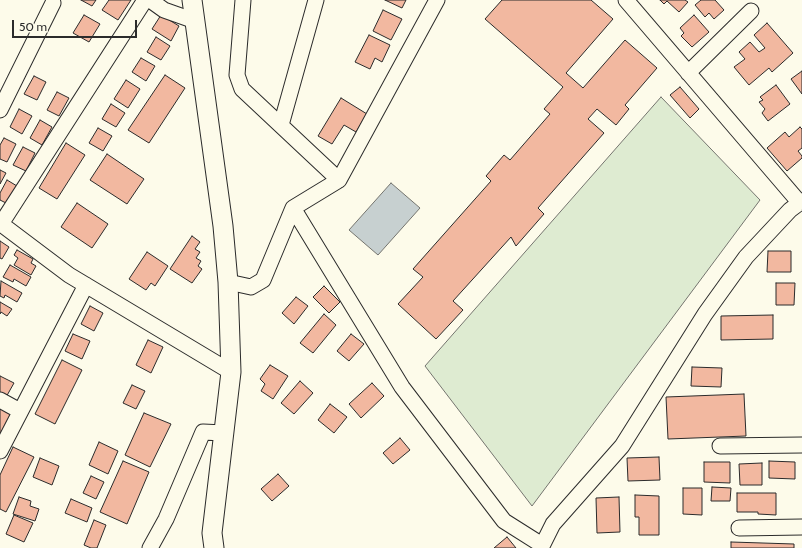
<!DOCTYPE html>
<style>
body{margin:0}
#map{position:relative;width:802px;height:548px;overflow:hidden;background:#fdfbea;font-family:Cabin,sans-serif}
canvas{display:block}
.scale{position:absolute;left:12px;top:20px;width:125px;height:18px;box-sizing:border-box;border:2px solid #2b2b2b;border-top:0;padding-left:5px;font-size:12px;line-height:14px;white-space:nowrap;color:#2b2b2b;-webkit-text-stroke:3px #fdfbea;paint-order:stroke}
</style>
<div id="map">
<canvas width="802" height="548"></canvas>
<div class="scale">50 m</div>
</div>
<script>
const context = document.querySelector('canvas').getContext('2d');
context.lineJoin = 'round';
function fill(path, color) { context.fillStyle = color; context.fill(path, 'evenodd'); }
const toPath = rows => new Path2D(rows.map(r => 'M' + r).join(''));
function stroke(path, color, width, dash) { context.strokeStyle = color; context.lineWidth = width; context.lineCap = dash ? 'butt' : 'round'; context.setLineDash(dash || []); context.stroke(path); }
const green = toPath([
 [661,97,760,200,532,506,425,366,661,97]
]);
fill(green, '#deebd1');
stroke(green, '#74746e', 1);
const water = toPath([
 [391,183,420,208,378,255,349,230,391,183]
]);
fill(water, '#c7d0d0');
stroke(water, '#74746e', 1);
const building = toPath([
 [81,0,96,0,92,6,81,0],
 [109,0,131,0,118,20,102,10,109,0],
 [385,0,406,0,402,8,385,0],
 [502,0,591,0,613,19,566,73,583,88,625,40,657,68,625,105,629,109,616,125,597,109,588,119,604,133,538,208,544,214,516,246,511,237,453,301,463,310,436,339,398,304,423,277,413,269,491,181,486,176,504,155,510,160,550,114,544,109,563,87,485,19,502,0],
 [660,0,685,0,688,2,679,12,667,1,664,4,660,0],
 [701,0,715,0,724,10,714,19,709,13,705,17,695,5,701,0],
 [383,10,402,19,391,40,373,31,383,10],
 [84,15,100,24,89,42,73,33,84,15],
 [161,15,179,26,171,41,152,29,161,15],
 [694,15,709,32,692,47,681,36,684,33,680,28,694,15],
 [767,23,793,53,772,72,769,68,749,85,734,67,745,59,739,52,750,42,759,52,765,48,754,35,767,23],
 [369,35,390,45,382,62,375,58,370,69,355,62,369,35],
 [156,37,170,46,161,60,147,52,156,37],
 [141,58,155,66,146,81,132,72,141,58],
 [802,71,802,94,791,79,802,71],
 [165,75,185,88,149,143,128,130,165,75],
 [34,76,46,82,37,100,24,94,34,76],
 [126,80,140,89,128,108,114,99,126,80],
 [776,85,790,104,768,121,762,113,765,109,759,102,763,100,760,97,776,85],
 [680,87,699,109,690,118,670,95,680,87],
 [57,92,69,98,59,116,47,110,57,92],
 [341,98,367,114,356,132,344,125,332,144,318,136,341,98],
 [111,104,125,113,116,127,102,119,111,104],
 [19,109,32,116,22,134,10,127,19,109],
 [40,120,52,127,42,145,30,138,40,120],
 [800,127,802,129,802,148,798,151,802,156,802,158,787,171,767,148,785,132,789,137,800,127],
 [98,128,112,136,103,151,89,143,98,128],
 [4,138,16,144,7,162,0,159,0,145,4,138],
 [66,143,85,155,57,199,39,188,66,143],
 [23,147,35,153,26,171,13,165,23,147],
 [107,154,144,179,127,204,90,180,107,154],
 [0,170,6,173,0,184,0,170],
 [7,180,17,186,6,203,0,200,0,193,7,180],
 [77,203,108,224,92,248,61,227,77,203],
 [192,236,200,242,195,249,200,252,196,258,201,261,198,266,202,269,192,283,170,269,192,236],
 [0,241,9,247,2,259,0,258,0,241],
 [17,250,33,259,31,263,36,266,31,275,14,265,18,258,14,255,17,250],
 [768,251,791,251,791,272,767,272,768,251],
 [147,252,168,266,155,286,151,283,146,290,129,279,147,252],
 [10,265,31,277,26,286,14,279,13,282,3,277,10,265],
 [1,281,22,293,17,302,5,295,4,298,0,296,1,281],
 [776,283,795,283,794,305,776,305,776,283],
 [324,286,340,302,329,313,313,297,324,286],
 [296,297,308,306,294,324,282,313,296,297],
 [0,302,12,309,7,316,1,312,0,314,0,302],
 [90,306,103,313,94,331,81,324,90,306],
 [324,314,336,325,313,353,300,343,324,314],
 [773,315,773,339,721,340,721,316,773,315],
 [73,334,90,341,82,359,65,351,73,334],
 [351,334,364,344,349,361,337,351,351,334],
 [148,340,163,347,151,373,136,365,148,340],
 [62,360,82,370,55,424,35,414,62,360],
 [270,365,288,376,273,399,261,391,265,384,260,379,270,365],
 [692,367,722,368,721,387,691,386,692,367],
 [0,376,14,383,5,399,0,396,0,376],
 [300,381,313,393,294,414,281,403,300,381],
 [372,383,384,396,361,418,349,404,372,383],
 [132,385,145,391,136,409,123,403,132,385],
 [744,394,746,436,668,439,666,397,744,394],
 [0,404,13,410,1,434,0,433,0,404],
 [330,404,347,417,334,433,318,420,330,404],
 [144,413,171,424,150,467,125,455,144,413],
 [400,438,410,450,393,464,383,453,400,438],
 [99,442,118,451,108,474,89,465,99,442],
 [13,447,34,457,6,512,0,509,0,475,13,447],
 [659,457,660,480,628,481,627,458,659,457],
 [40,458,59,466,52,485,33,477,40,458],
 [123,461,149,472,127,524,100,512,123,461],
 [769,461,795,462,795,479,769,478,769,461],
 [704,462,730,462,730,483,704,482,704,462],
 [762,463,762,485,740,485,739,464,762,463],
 [278,474,289,486,272,501,261,489,278,474],
 [91,476,104,482,96,499,83,493,91,476],
 [712,487,731,488,730,501,711,501,712,487],
 [683,488,702,488,702,515,683,514,683,488],
 [737,493,776,493,776,515,758,514,758,512,737,512,737,493],
 [635,495,659,496,659,535,639,535,639,517,635,517,635,495],
 [19,497,31,501,30,506,39,509,35,521,13,514,19,497],
 [619,497,620,532,597,533,596,498,619,497],
 [71,499,92,508,87,522,65,513,71,499],
 [14,515,33,523,24,542,6,534,14,515],
 [94,520,106,525,97,548,91,548,84,545,94,520],
 [507,537,516,548,494,548,507,537],
 [731,542,794,544,794,548,731,548,731,542]
]);
fill(building, '#f2b8a0');
stroke(building, '#2b2b2b', 1);
const minor = toPath([
 [150,0,164,10,195,21],
 [243,0,237,75,242,89,339,180],
 [626,0,799,202],
 [688,73,751,11],
 [0,110,53,3],
 [281,125,316,0],
 [293,208,402,387,504,521,542,545],
 [0,223,69,275,231,372],
 [1,224,145,0],
 [228,282,251,287,263,280,293,208,339,180,437,0],
 [0,400,20,411],
 [720,446,802,445],
 [0,451,86,285],
 [739,528,802,527],
 [150,548,166,519,203,432,224,433],
 [541,548,553,524,622,446,705,314,746,257,790,210,802,201]
]);
const tertiary = toPath([
 [192,0,223,226,228,282,231,372,212,533,214,548]
]);
stroke(minor, '#2b2b2b', 17);
stroke(tertiary, '#2b2b2b', 21);
stroke(minor, '#fdfbea', 15);
stroke(tertiary, '#fdfbea', 19);
</script>
